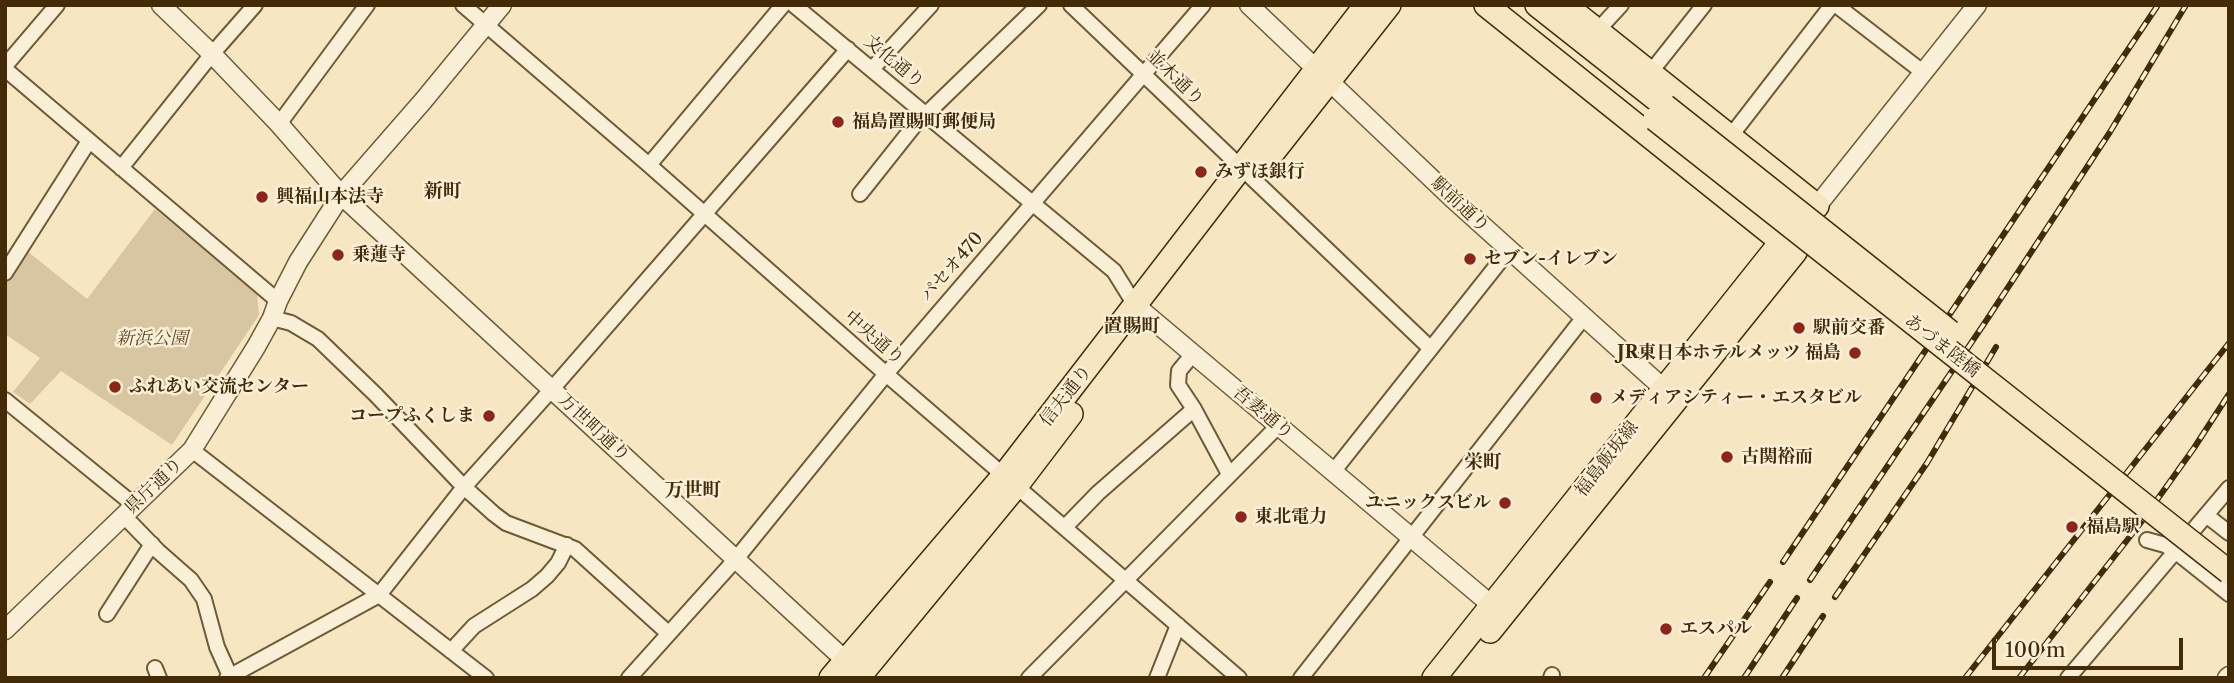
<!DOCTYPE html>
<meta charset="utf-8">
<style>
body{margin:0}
#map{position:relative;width:2234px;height:683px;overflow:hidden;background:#f7e6c2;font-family:"Libre Caslon Text",serif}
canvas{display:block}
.frame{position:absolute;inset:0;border:7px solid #432b08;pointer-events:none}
.scale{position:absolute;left:1992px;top:638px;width:191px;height:32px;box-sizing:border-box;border:4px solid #432b08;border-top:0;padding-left:9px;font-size:21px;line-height:24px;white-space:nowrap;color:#432b08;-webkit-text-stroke:5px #faefd7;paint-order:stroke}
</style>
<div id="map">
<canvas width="2234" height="683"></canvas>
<div class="frame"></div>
<div class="scale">100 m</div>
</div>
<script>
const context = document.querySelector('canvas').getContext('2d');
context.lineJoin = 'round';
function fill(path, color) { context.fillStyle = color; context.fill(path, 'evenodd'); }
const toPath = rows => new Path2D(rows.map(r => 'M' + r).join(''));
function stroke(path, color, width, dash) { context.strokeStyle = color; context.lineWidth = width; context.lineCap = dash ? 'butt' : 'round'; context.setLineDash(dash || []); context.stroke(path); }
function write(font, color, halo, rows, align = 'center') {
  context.font = font + ' "Libre Caslon Text","Noto Serif JP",serif'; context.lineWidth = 5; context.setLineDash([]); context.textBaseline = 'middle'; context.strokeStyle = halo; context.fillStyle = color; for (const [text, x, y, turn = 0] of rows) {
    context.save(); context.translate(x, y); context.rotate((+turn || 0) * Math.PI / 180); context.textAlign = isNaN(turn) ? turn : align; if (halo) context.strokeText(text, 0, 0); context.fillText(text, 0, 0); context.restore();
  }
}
fill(toPath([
 [155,209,257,292,259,315,172,445,61,371,30,404,13,392,40,358,5,334,5,273,22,247,87,299]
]), '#d8c6a2');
const minor = toPath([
 [463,5,649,165,886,374,1239,678],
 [794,5,1114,271,1135,305],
 [1071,5,1430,348],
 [1836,5,1924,73],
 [1597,31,1621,5],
 [5,66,57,5],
 [5,69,278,301],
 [872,69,931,5],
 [1650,73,1704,5],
 [279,124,367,5],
 [1730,137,1832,5],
 [649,165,783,5],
 [121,168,212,54,255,5],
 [860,194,914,126,1039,5],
 [5,273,89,141],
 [272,318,291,323,318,339,376,395,464,487,494,514,506,523,575,549,668,633],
 [1193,354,1179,371,1178,385,1194,409,1229,474],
 [5,400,134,505],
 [192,450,486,678],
 [1333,472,1509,250],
 [2206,515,2229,533],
 [124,516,158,551,191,580,204,599,217,647,230,676],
 [1065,527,1098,493,1194,409],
 [2147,540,2165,545,2175,551,2229,594],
 [107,614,152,544],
 [451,651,474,626,532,589,547,576,558,563,567,545],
 [155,668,159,678],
 [227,678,379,595,464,487,552,389,848,49],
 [629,678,736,559,886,374,1203,5],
 [1029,678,1278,426],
 [1157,678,1178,625],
 [1301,678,1584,317],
 [1551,678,1552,675],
 [2068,678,2229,488]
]);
const tertiary = toPath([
 [161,5,212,54,279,124,341,195,846,661],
 [1249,5,1452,198,1673,397],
 [1817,206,1977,5],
 [1135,305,1501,613],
 [5,630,192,450,256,347,272,318,278,301,298,262,341,195,423,101,502,5],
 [2227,678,2229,676]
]);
const primary = toPath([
 [1486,5,1792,250],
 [1537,5,1665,106],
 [1565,5,1817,206],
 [1490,631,1778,273,1795,252,1809,223],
 [1434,678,1782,241,1817,206]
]);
const trunk = toPath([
 [1267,160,1389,5],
 [831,678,1005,474,1366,5],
 [858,678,1017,485,1071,414]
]);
stroke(minor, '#705a36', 18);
stroke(tertiary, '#705a36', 21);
stroke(primary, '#432b08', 26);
stroke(trunk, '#432b08', 26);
stroke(minor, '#faefd7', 14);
stroke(tertiary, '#faefd7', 18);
stroke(primary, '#f7e6c2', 23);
stroke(trunk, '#f7e6c2', 23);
const rail = toPath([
 [1783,562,2158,5],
 [1810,580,1984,324,2110,132,2186,5],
 [1835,597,1927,463,1996,347],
 [1704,678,1770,582],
 [1744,678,1797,598],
 [1782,678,1823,616],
 [1965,678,2229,343],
 [2019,678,2139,525,2194,448,2229,394]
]);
stroke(rail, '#432b08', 6);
stroke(rail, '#faefd7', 3.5, [10]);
const primaryBridge = toPath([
 [1665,106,1950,332],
 [1655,119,2229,572]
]);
stroke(primaryBridge, '#432b08', 26, []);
stroke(primaryBridge, '#f7e6c2', 23);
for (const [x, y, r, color] of [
 [838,122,7,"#8f2418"],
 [1201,172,7,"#8f2418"],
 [262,197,7,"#8f2418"],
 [338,255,7,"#8f2418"],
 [1470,259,7,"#8f2418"],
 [1799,328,7,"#8f2418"],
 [1855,353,7,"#8f2418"],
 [115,387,7,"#8f2418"],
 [1596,398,7,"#8f2418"],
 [489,416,7,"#8f2418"],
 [1727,457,7,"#8f2418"],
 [1505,503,7,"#8f2418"],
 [1241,517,7,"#8f2418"],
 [2072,527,7,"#8f2418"],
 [1666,629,7,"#8f2418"]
]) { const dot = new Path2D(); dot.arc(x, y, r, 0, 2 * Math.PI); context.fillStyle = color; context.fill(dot); stroke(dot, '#faefd7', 2.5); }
write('18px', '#432b08', '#faefd7', [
 ["文化通り",894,62,40],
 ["並木通り",1175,78,44],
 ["駅前通り",1460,205,43],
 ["パセオ470",952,267,-49],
 ["中央通り",874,338,41],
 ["あづま陸橋",1942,346,38],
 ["信夫通り",1066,396,-52],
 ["吾妻通り",1263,413,40],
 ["万世町通り",594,428,43],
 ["福島飯坂線",1607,459,-52],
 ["県庁通り",154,486,-44]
]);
write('bold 18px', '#432b08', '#faefd7', [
 ["福島置賜町郵便局",852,122],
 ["みずほ銀行",1215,172],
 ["興福山本法寺",276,197],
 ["乗蓮寺",352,255],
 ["セブン-イレブン",1484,259],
 ["駅前交番",1813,328],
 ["JR東日本ホテルメッツ 福島",1841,353,"right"],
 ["ふれあい交流センター",129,387],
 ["メディアシティー・エスタビル",1610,398],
 ["コープふくしま",475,416,"right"],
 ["古関裕而",1741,457],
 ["ユニックスビル",1491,503,"right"],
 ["東北電力",1255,517],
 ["福島駅",2086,527],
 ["エスパル",1680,629]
], 'left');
write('italic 18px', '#614a27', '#faefd7', [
 ["新浜公園",152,339]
]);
write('bold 19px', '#432b08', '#faefd7', [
 ["新町",443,192],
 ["置賜町",1132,327],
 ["栄町",1483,463],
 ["万世町",693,491]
]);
</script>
